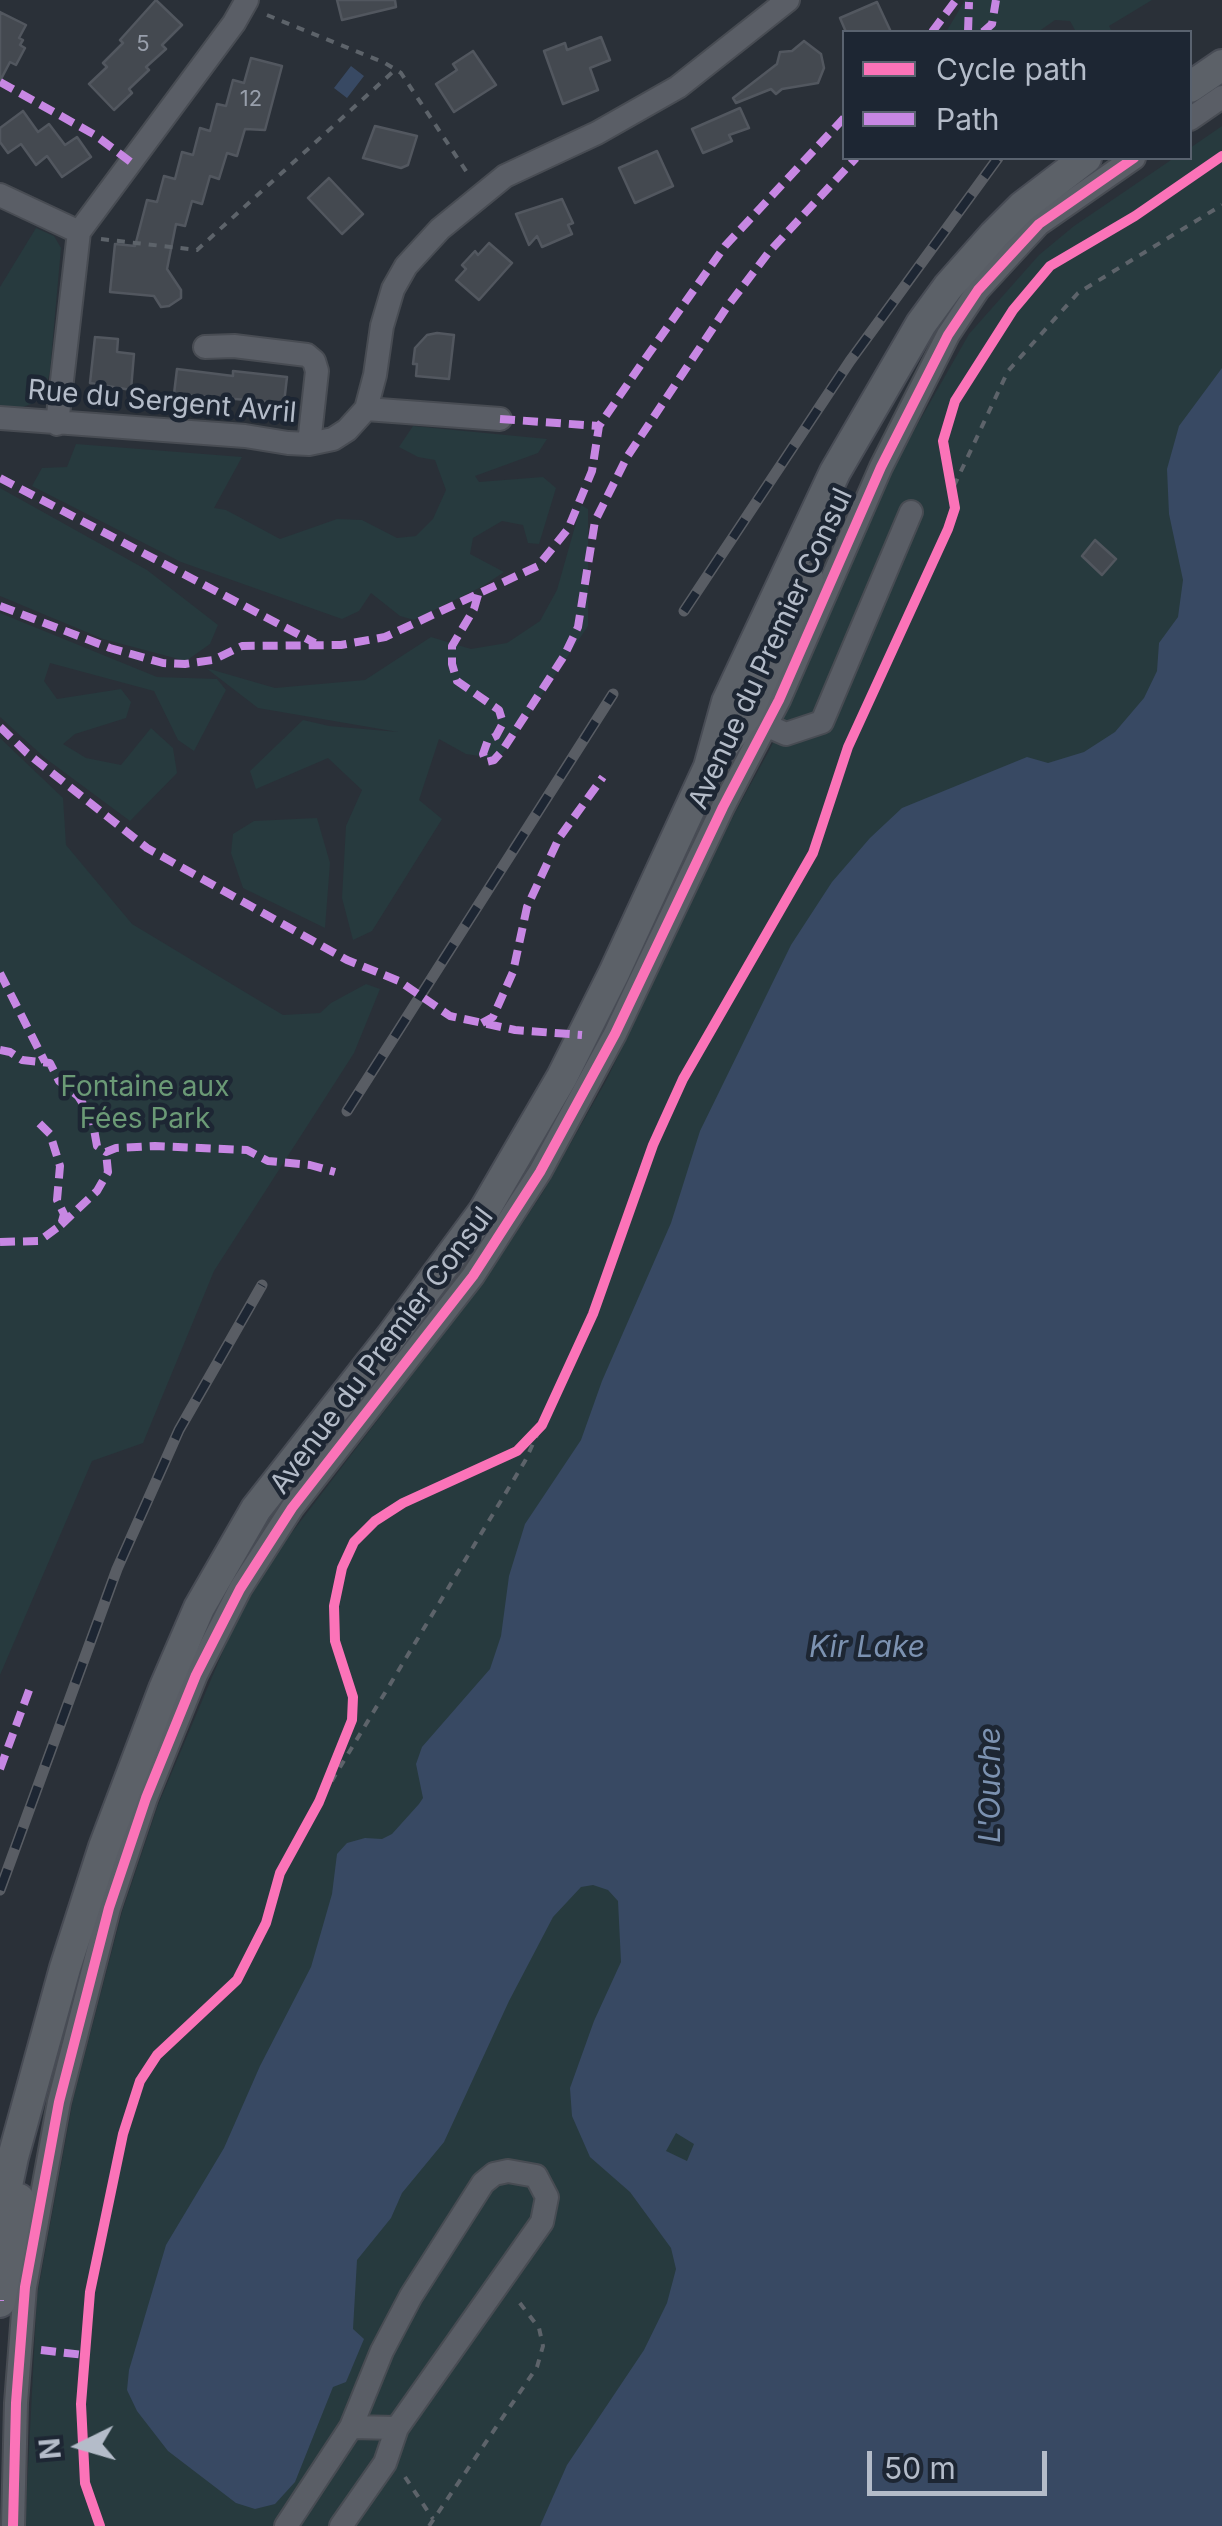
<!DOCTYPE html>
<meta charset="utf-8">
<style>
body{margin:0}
#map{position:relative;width:1222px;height:2526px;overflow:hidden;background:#2a3038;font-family:Inter,sans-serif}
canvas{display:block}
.legend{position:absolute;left:842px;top:30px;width:350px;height:130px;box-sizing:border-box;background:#1d2633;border:2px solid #59626f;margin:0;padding:12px 18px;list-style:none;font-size:30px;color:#b4bcc9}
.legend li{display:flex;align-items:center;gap:20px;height:50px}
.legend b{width:50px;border:2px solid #59626f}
.north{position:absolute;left:30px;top:2396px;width:100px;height:100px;-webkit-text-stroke:8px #1d2633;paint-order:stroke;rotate:265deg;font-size:28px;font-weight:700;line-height:40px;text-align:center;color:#b4bcc9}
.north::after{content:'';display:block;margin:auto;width:35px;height:45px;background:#b4bcc9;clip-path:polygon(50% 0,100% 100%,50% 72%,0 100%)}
.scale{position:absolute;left:867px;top:2451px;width:180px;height:45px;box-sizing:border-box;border:5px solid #b4bcc9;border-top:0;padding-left:12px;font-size:30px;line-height:35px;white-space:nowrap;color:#b4bcc9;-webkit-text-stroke:8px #1d2633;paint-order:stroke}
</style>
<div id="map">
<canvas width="1222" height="2526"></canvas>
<ul class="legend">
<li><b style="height:12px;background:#fb73b8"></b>Cycle path</li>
<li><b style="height:12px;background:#c787e3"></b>Path</li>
</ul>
<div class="north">N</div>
<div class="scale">50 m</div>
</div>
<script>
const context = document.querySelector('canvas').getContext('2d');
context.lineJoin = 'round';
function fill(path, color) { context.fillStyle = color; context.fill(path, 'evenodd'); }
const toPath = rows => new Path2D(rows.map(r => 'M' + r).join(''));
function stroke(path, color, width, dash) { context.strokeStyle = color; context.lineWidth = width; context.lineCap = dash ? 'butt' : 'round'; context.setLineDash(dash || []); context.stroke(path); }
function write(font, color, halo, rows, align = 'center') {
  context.font = font + ' Inter,sans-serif'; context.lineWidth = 9; context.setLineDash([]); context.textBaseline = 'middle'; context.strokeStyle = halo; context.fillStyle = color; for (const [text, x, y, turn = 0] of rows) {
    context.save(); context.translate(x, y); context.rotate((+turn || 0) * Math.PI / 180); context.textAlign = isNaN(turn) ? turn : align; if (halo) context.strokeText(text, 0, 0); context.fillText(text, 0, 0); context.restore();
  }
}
fill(toPath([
 [965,0,1152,0,1109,26,1112,32,1076,32,1070,21,1055,20,1038,32,946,32],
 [1222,126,1222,2526,25,2526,37,2296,73,2100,122,1912,158,1805,234,1625,274,1556,486,1278,543,1192,607,1079,731,820,771,747,887,478,969,334,1039,255,1074,226,1174,158,1190,158,1190,148],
 [36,228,54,236,61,248,50,371,46,388,34,403,17,409,0,407,0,287],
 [413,426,547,439,538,453,475,476,479,482,543,477,556,488,539,544,528,543,523,525,502,521,473,538,470,554,504,572,483,586,414,620,400,616,371,593,359,611,342,619,181,562,32,486,42,468,67,467,76,444,242,457,214,508,226,510,280,539,337,519,362,520,397,538,416,536,433,519,446,490,435,460,418,457,399,447],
 [0,488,147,570,218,625,210,644,186,661,103,639,0,596],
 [581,505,588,509,588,626,499,759,466,754,439,739,419,800,442,819,372,931,353,940,342,898,346,826,362,790,328,758,256,789,250,771,303,720,329,726,398,732,258,708,206,668,275,688,365,680,431,637,471,649,507,643,540,621,557,590],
 [0,613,157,677,217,679,226,690,194,751,178,740,154,691,50,663,44,681,57,699,121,689,131,702,126,718,75,734,63,744,86,758,121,765,151,728,173,748,177,773,130,821,45,758,0,717],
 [0,738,63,798,66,845,132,924,283,1015,320,1013,331,1003,366,984,380,989,354,1053,214,1271,143,1443,92,1461,0,1675],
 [317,818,330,863,325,928,243,888,231,853,233,834,254,821]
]), '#273a3e');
fill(toPath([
 [351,66,364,76,347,98,334,88],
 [1222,368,1222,2526,540,2526,567,2465,644,2350,667,2303,676,2269,671,2248,630,2192,590,2157,572,2116,570,2088,594,2021,621,1962,618,1901,608,1890,593,1885,581,1887,553,1917,509,2001,444,2142,402,2193,391,2218,357,2260,353,2329,364,2339,346,2382,333,2387,295,2482,275,2504,255,2509,236,2503,168,2451,137,2411,127,2390,129,2370,166,2245,224,2148,260,2066,311,1967,332,1894,337,1854,347,1843,365,1838,382,1839,392,1834,419,1804,423,1798,416,1764,422,1747,490,1669,501,1636,509,1576,525,1524,581,1440,602,1381,671,1223,700,1131,791,945,832,882,870,838,902,808,1027,757,1048,763,1084,752,1115,732,1144,698,1157,671,1159,643,1178,617,1183,580,1169,514,1167,469,1179,426],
 [676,2133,694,2144,687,2161,666,2151]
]), '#384963');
const building = toPath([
 [156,0,182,25,162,45,166,49,146,67,149,70,129,89,132,93,114,110,89,84,107,67,103,63,123,43,120,40,156,0],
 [337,0,395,0,396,7,342,20,337,0],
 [877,2,891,32,846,32,840,18,877,2],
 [0,12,26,25,19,38,23,40,20,45,25,48,16,65,10,62,0,81,0,12],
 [601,37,610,60,590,68,598,90,563,104,544,51,565,43,567,50,601,37],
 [804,41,821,54,824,68,818,83,782,89,776,94,771,89,736,103,733,98,777,64,780,52,792,51,804,41],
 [473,51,496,85,454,112,436,84,457,70,453,64,473,51],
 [251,58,282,66,265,130,245,129,237,156,227,153,219,179,210,176,202,204,192,201,185,226,176,224,167,269,181,290,181,298,169,306,161,307,154,296,110,292,115,244,135,246,147,200,157,202,164,176,175,179,182,152,193,155,200,128,210,131,217,104,226,106,233,80,244,83,251,58],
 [740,108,749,128,729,135,732,141,703,153,692,129,740,108],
 [23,111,38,132,49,124,65,145,77,137,91,157,62,177,47,156,36,165,21,144,8,153,0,142,0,128,23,111],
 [375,126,417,136,408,165,401,168,363,158,375,126],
 [657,151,673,186,635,203,619,168,657,151],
 [329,178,363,214,342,234,308,198,329,178],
 [562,199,573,223,568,225,572,234,542,247,537,236,529,245,516,214,562,199],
 [489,243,512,263,479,300,456,280,466,269,462,265,475,251,478,255,489,243],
 [437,333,454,335,449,379,416,376,417,364,413,364,415,348,427,335,437,333],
 [95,337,118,339,117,352,134,354,131,390,90,383,95,337],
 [177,369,233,376,233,371,287,377,284,403,174,394,177,369],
 [1095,540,1116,559,1102,575,1082,556,1095,540]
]);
fill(building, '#444950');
stroke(building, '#52575f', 2.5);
const minor = toPath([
 [1190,119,1222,97],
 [0,195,79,232],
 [205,347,234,346,307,355,314,361,317,371,309,444],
 [366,409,500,419],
 [0,418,245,436,288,443,309,444,333,439,347,430,366,409,375,375,382,326,393,289,406,266,440,229,505,176,597,133,678,87,788,0],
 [57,424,79,232,234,23,247,0],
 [754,720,786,734,822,722,911,512],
 [13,2526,16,2403,25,2287,59,2102,109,1908,146,1798,196,1675,240,1589,292,1508,473,1276,540,1172,615,1034,723,807,779,700,881,467,948,335,978,290,1039,224,1134,158],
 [286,2526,351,2427,397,2428],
 [341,2526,385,2463,397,2428,542,2222,547,2197,536,2176,508,2171,494,2174,483,2183,411,2296,382,2351,351,2427]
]);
const major = toPath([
 [1190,87,1222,65],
 [720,750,746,716,808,578],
 [0,2219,13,2157,65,1968,104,1847,164,1689,199,1608,256,1509,391,1337,484,1211,562,1077,614,973,709,767,727,702,835,472,921,324,948,287,994,235,1022,207,1086,158],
 [0,2302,19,2199]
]);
stroke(minor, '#484c53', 26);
stroke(major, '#484c55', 34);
stroke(toPath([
 [267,15,385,63,401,73,470,177],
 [101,239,197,250,396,69],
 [954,486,1008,371,1078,293,1222,205],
 [405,2477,433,2519],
 [100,2526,85,2483,82,2452,81,2404,90,2292,123,2134,140,2081,157,2055,237,1980,266,1923,280,1873,319,1802,525,1461,593,1314,653,1145,683,1079,813,853,848,747,948,529,955,508,954,488,944,457],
 [429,2526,537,2367,543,2346,539,2328,516,2298]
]), '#5d636a', 4, [8, 8]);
stroke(minor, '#5a5e66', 22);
stroke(major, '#5c6168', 30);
const rail = toPath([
 [684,611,850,361,998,158],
 [347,1111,613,694],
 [0,1890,117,1569,179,1430,262,1285]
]);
stroke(rail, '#595d64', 11);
stroke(rail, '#1d2633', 8, [22]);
stroke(toPath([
 [932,32,956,0],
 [968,32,969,2],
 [983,32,992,24,996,0],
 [0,82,95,135,132,163],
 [500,419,599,426],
 [0,478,315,643],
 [478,595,474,609,452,646,452,664,457,681,499,710,503,723,496,736,488,740,483,754,486,762,494,760,502,751,564,656,578,627,595,521,627,457,727,307,769,252,856,158],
 [0,606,110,648,163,663,185,664,213,660,242,646,341,645,385,637,538,566,568,529,592,471,599,426,640,366,725,246,844,118],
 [0,727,27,753,147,848,347,960,399,981,450,1016,515,1030,582,1035],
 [0,973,45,1062],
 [482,1023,493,1017,513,972,527,907,559,838,603,777],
 [0,1050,10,1052,22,1060,50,1063,59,1081,78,1096,92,1118,97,1146,106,1152,116,1148,155,1146,247,1150,268,1161,310,1165,335,1172],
 [61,1225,97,1191,108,1172,106,1152],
 [0,1242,39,1241,61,1225,64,1214,57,1200,60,1166,50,1134,39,1123],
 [0,1769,31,1685],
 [0,2300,0,2301],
 [41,2350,84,2355]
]), '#c787e3', 8, [15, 8]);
stroke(toPath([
 [13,2526,16,2403,25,2287,59,2102,109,1908,146,1798,196,1675,240,1589,292,1508,473,1276,540,1172,615,1034,723,807,779,700,881,467,948,335,978,290,1039,224,1134,158],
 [100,2526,85,2483,81,2404,90,2292,123,2134,140,2081,157,2055,237,1980,266,1923,280,1873,319,1802,352,1720,353,1697,335,1641,334,1606,342,1568,354,1542,375,1521,403,1503,517,1451,542,1425,593,1314,653,1145,683,1079,813,853,848,747,948,529,955,508,943,441,955,401,1013,310,1050,266,1135,216,1222,156]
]), '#fb73b8', 10);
write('22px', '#989fab', null, [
 ["5",143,44],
 ["12",251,99]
]);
write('28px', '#b4bcc9', '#1d2633', [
 ["Rue du Sergent Avril",162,402,5],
 ["Avenue du Premier Consul",771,649,-65],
 ["Avenue du Premier Consul",382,1351,-53]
]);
write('28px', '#6b9a76', '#1d2633', [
 ["Fontaine aux",145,1088],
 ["Fées Park",145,1120]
]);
write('italic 30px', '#7c92b1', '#1d2633', [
 ["Kir Lake",867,1648],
 ["L'Ouche",991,1785,-90]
]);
</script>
